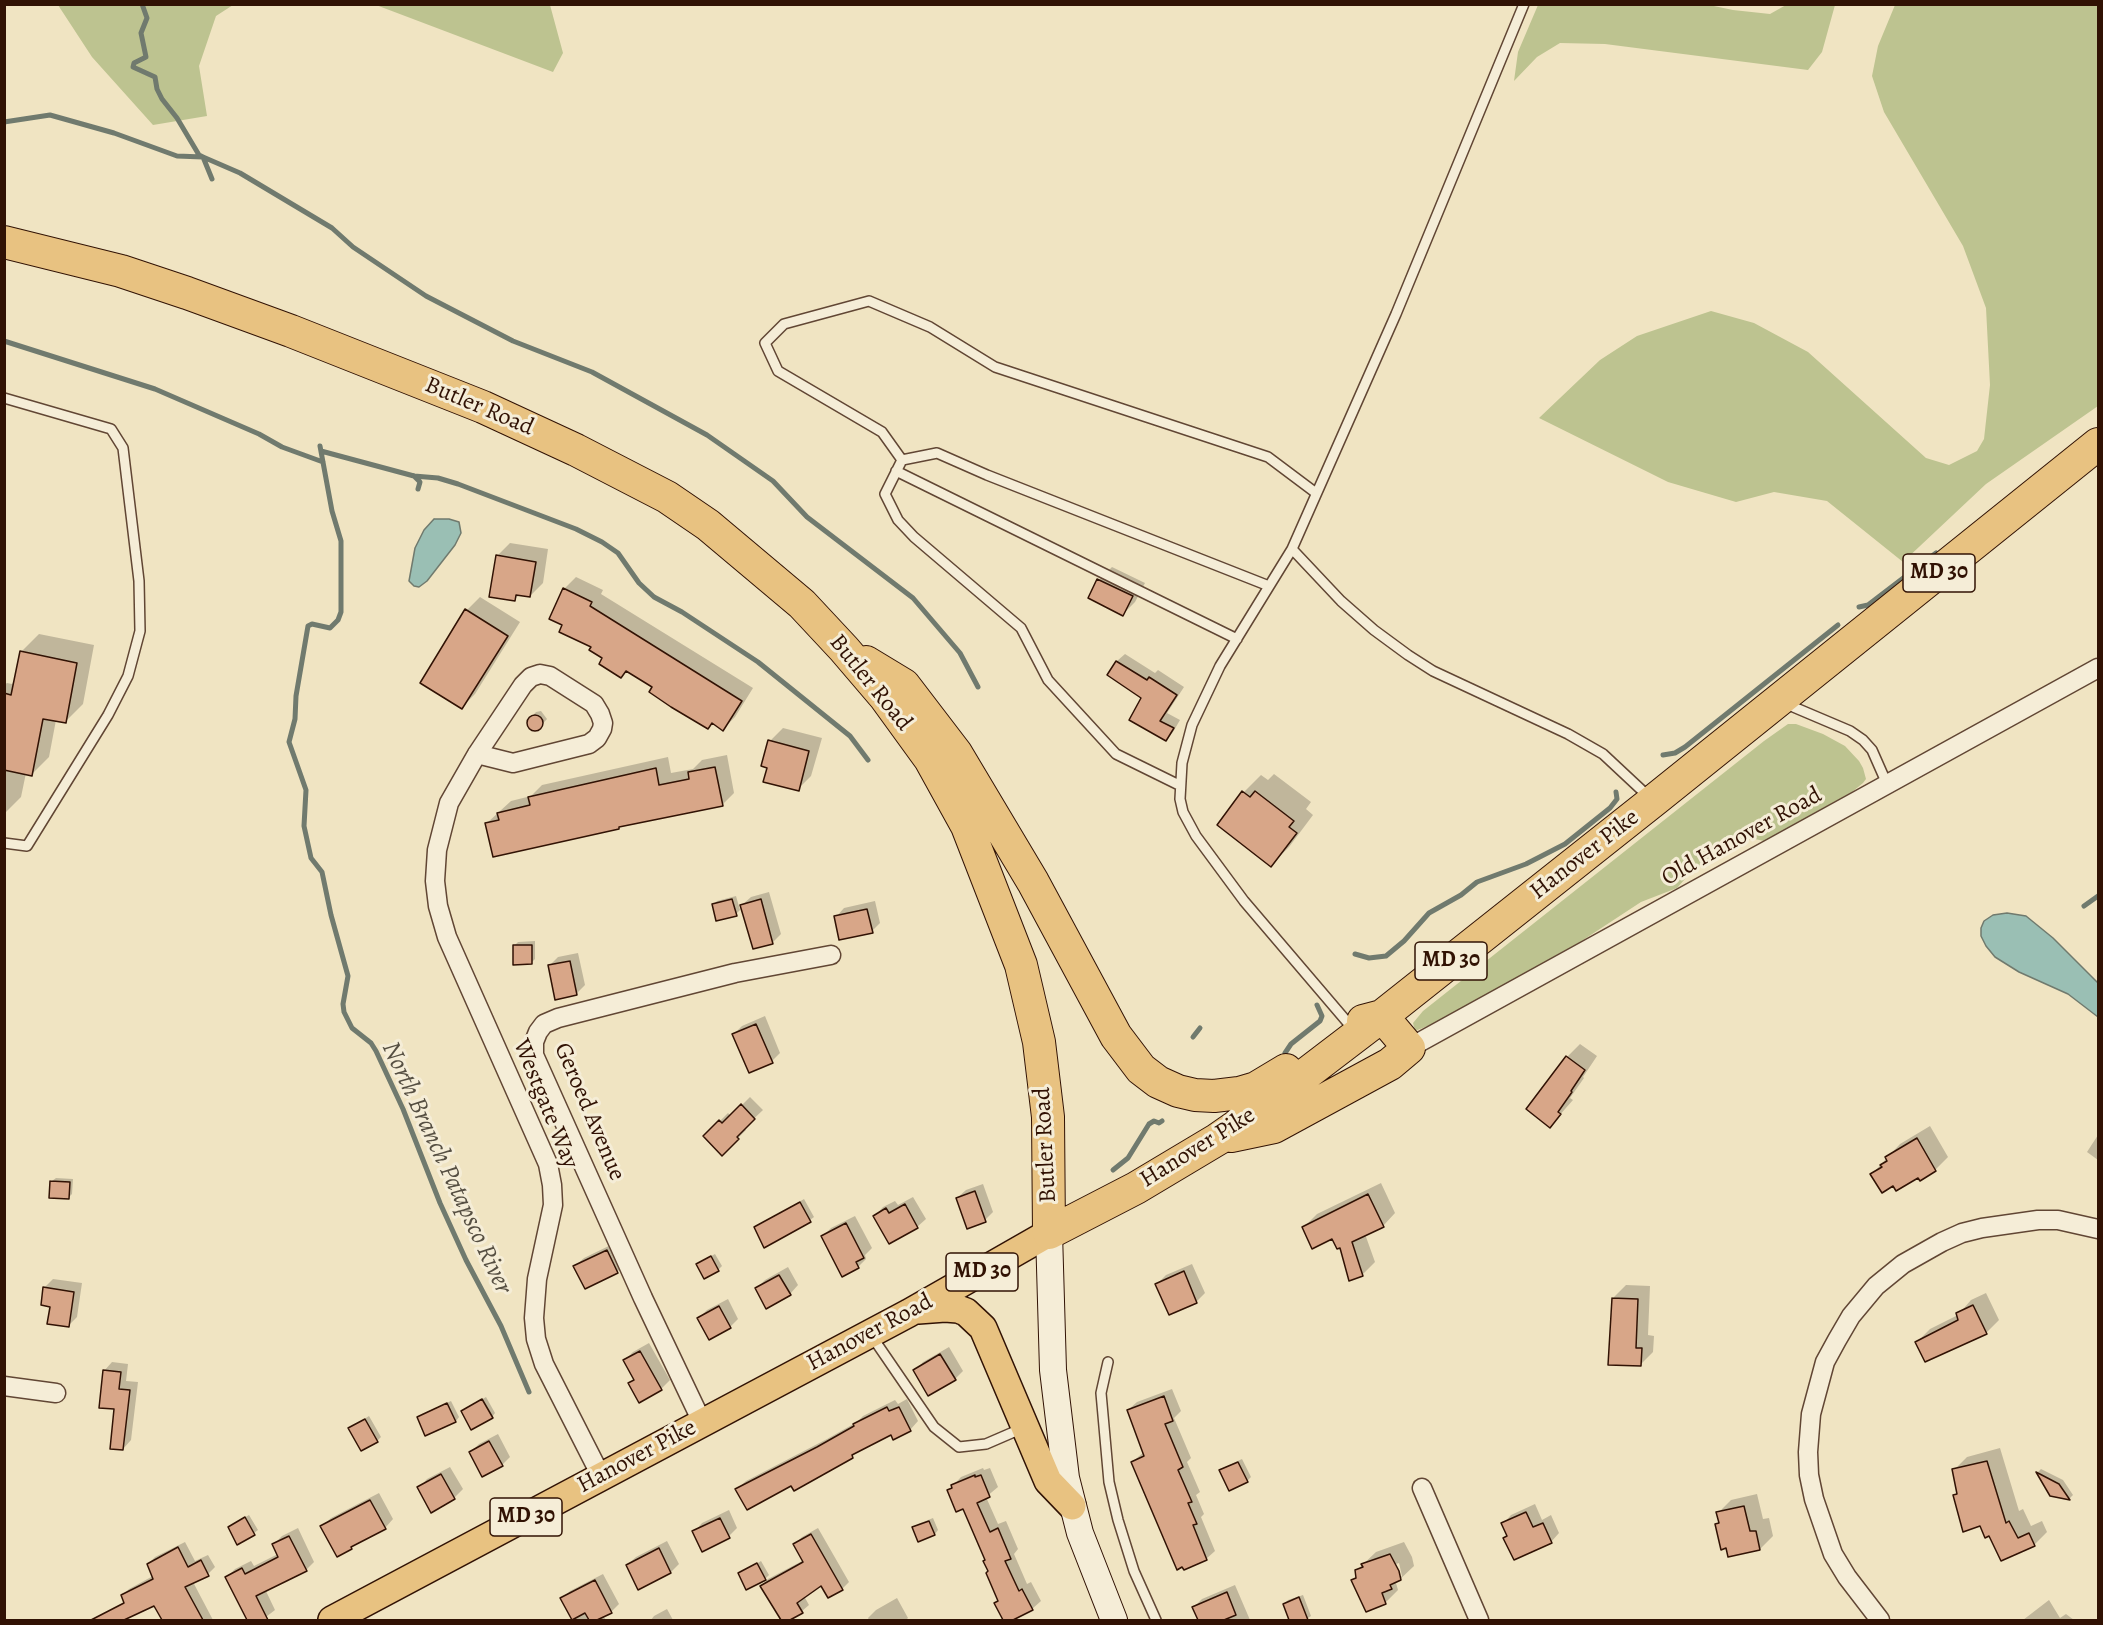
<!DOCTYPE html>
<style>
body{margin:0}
#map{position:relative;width:2103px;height:1625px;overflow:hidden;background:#f0e4c2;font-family:Alegreya,serif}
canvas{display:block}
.frame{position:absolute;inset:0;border:6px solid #311204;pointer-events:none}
</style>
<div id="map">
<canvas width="2103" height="1625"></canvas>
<div class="frame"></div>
</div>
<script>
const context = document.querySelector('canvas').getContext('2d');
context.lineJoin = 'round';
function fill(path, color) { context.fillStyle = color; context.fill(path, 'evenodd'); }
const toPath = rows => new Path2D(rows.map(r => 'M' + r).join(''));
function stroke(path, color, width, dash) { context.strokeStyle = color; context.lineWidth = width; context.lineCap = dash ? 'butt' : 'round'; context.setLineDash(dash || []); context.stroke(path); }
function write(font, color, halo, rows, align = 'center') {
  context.font = font + ' Alegreya,serif'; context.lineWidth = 6; context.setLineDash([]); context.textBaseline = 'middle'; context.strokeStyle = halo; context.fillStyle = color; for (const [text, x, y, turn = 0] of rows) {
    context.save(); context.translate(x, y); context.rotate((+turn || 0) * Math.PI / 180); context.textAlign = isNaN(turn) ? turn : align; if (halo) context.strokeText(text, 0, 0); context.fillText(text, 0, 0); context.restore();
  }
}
fill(toPath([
 [58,5,233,5,216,16,199,66,207,116,153,125,92,57],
 [376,5,550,5,563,53,553,72],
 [1709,5,1733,10,1770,14,1786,5,1835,5,1822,52,1808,70,1605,44,1560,43,1537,57,1514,81,1518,52,1538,5],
 [1895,5,2098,5,2098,406,1986,484,1903,562,1827,501,1774,492,1736,502,1668,482,1539,418,1600,360,1637,336,1711,311,1754,323,1808,352,1926,458,1949,465,1977,451,1984,439,1990,385,1986,308,1963,246,1884,112,1872,76,1878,46],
 [1788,724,1796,724,1823,734,1845,746,1859,761,1863,768,1866,779,1863,783,1852,792,1764,841,1755,839,1746,840,1741,847,1721,854,1692,871,1677,888,1641,902,1580,942,1435,1023,1415,1031,1413,1023,1423,1011,1764,741]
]), '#bdc390');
const water = toPath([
 [434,519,449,519,459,522,461,533,455,545,427,581,419,587,414,586,409,581,415,548,424,530,434,519],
 [2007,913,2026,916,2053,938,2098,983,2098,1017,2068,994,2019,972,1995,957,1986,946,1981,936,1981,928,1984,921,1993,915,2007,913]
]);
fill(water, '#9abfb4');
stroke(water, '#707a6e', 1.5);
fill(toPath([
 [510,543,548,549,543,583,530,596,520,594,514,600,497,556],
 [1112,567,1145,583,1135,602,1122,615,1090,598,1099,580],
 [576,577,603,590,601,594,753,688,735,717,723,729,713,722,708,727,654,687,627,670,621,676,594,646,564,624,564,589],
 [480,597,520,622,475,694,462,707,422,682,467,610],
 [39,634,94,645,83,704,65,722,56,720,49,757,32,774,26,773,21,797,4,814,4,685,7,683,12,684,16,680,21,652],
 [1125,654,1155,673,1158,670,1184,687,1167,713,1180,720,1173,732,1166,740,1143,697,1109,675,1117,661],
 [541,711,547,719,539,728,534,730,529,726,528,721,536,712],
 [783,728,822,738,811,776,798,789,769,767,770,741],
 [727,755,734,793,722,805,621,825,618,828,487,823,511,801,531,796,542,785,668,757,671,773,693,769,702,760],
 [1274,774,1311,802,1306,809,1313,815,1289,847,1271,865,1244,792,1261,775,1268,780],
 [769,892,781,934,772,943,742,905,751,897],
 [736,896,740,910,736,914,713,905,717,901],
 [875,901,880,923,872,931,836,917,844,908],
 [535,941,535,959,531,963,514,946,518,942],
 [578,953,585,985,576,994,549,966,558,957],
 [765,1016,780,1053,772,1061,734,1034,742,1026],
 [1580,1044,1597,1056,1583,1077,1584,1078,1570,1098,1573,1100,1550,1126,1528,1109,1567,1057],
 [750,1097,763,1110,744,1128,746,1130,722,1154,705,1136,728,1113,731,1116],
 [1930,1126,1948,1157,1935,1170,1918,1176,1872,1174,1900,1144],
 [2098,1135,2098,1160,2087,1152],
 [56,1178,73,1179,72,1194,68,1198,52,1181],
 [1381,1183,1395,1213,1383,1226,1365,1234,1375,1262,1362,1275,1333,1237,1304,1227,1317,1214],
 [983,1184,993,1212,985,1220,957,1198,966,1190],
 [913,1197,926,1219,917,1227,875,1216,883,1207,895,1201,898,1205],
 [804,1199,814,1217,810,1220,756,1227],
 [855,1216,872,1248,865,1255,866,1259,858,1267,822,1237,831,1228],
 [615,1243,625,1264,617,1272,575,1266,584,1258],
 [715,1254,722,1266,718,1270,702,1261],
 [1192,1264,1205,1293,1196,1302,1157,1284,1166,1275],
 [788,1267,798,1285,790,1294,757,1288,765,1280],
 [53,1279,82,1283,77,1317,68,1326,52,1305,45,1287],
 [1626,1285,1650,1286,1648,1335,1654,1336,1653,1352,1640,1365,1613,1298],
 [1986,1293,1999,1320,1986,1333,1917,1342,1930,1329,1958,1315,1971,1300],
 [728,1299,738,1319,730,1327,699,1318,707,1310],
 [649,1343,670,1380,661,1389,630,1383,635,1379,625,1360,633,1352],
 [949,1347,963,1371,955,1379,915,1371,923,1362],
 [112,1362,128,1364,126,1381,138,1382,131,1440,123,1449,116,1408,104,1371],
 [1172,1389,1181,1411,1174,1418,1191,1458,1187,1462,1200,1492,1196,1495,1204,1514,1201,1517,1215,1551,1206,1559,1132,1462,1144,1452,1128,1410,1137,1402],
 [486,1397,495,1413,492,1417,463,1411],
 [907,1399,918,1421,910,1430,891,1433,859,1449,852,1456,792,1484,737,1489,746,1481,827,1439,857,1422,863,1416,895,1400,898,1404],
 [451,1401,459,1417,456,1421,426,1434,419,1417,422,1414],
 [369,1416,381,1437,377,1441,350,1428],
 [498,1434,510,1457,502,1465,471,1452,479,1444],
 [2000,1448,2019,1511,2023,1509,2031,1526,2042,1521,2047,1532,2034,1545,1990,1534,1955,1495,1958,1492,1954,1470,1967,1457],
 [1242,1459,1251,1477,1247,1481,1221,1471,1225,1467],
 [450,1467,463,1489,454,1498,419,1488,427,1479],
 [983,1468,984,1470,990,1468,998,1487,986,1497,998,1524,1006,1521,1018,1549,1014,1554,1027,1584,1031,1582,1041,1601,1032,1609,1010,1620,1005,1620,996,1604,999,1600,987,1559,964,1507,949,1490,961,1477],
 [2041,1469,2063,1480,2073,1495,2070,1498,2051,1494,2038,1472],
 [379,1493,393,1519,385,1528,337,1555,322,1526,331,1518],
 [1757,1494,1763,1519,1769,1518,1773,1536,1760,1549,1717,1524,1720,1521,1718,1513,1731,1500],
 [1535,1504,1542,1520,1551,1515,1559,1533,1551,1542,1508,1535,1503,1524,1511,1515],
 [729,1510,737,1528,729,1536,694,1532,702,1523],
 [249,1515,258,1530,254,1533,229,1527],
 [933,1518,938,1530,935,1534,914,1528,918,1524],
 [298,1528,314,1562,306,1570,265,1589,275,1610,262,1620,249,1620,227,1577,235,1569,251,1561,254,1566,278,1554,274,1544,282,1536],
 [818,1528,849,1582,842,1589,822,1584,804,1596,809,1605,802,1611,787,1620,783,1620,761,1586,768,1579,804,1560,795,1544,802,1537],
 [667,1541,679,1564,671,1572,627,1565,636,1557],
 [185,1542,195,1561,208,1555,215,1567,208,1574,193,1582,213,1620,163,1620,154,1604,121,1620,116,1620,111,1611,125,1601,122,1596,129,1589,153,1576,148,1564,155,1557],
 [1404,1542,1412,1557,1414,1566,1396,1583,1398,1590,1385,1603,1353,1580,1357,1576,1356,1571,1376,1552],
 [1399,1563,1402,1576,1399,1578,1396,1564],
 [761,1561,769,1575,765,1579,740,1574],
 [603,1574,619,1604,611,1612,603,1616,606,1620,575,1620,562,1599,570,1591],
 [1235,1585,1250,1620,1199,1620,1194,1607,1202,1599],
 [1303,1595,1311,1616,1305,1620,1291,1620,1284,1604,1288,1600],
 [897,1598,908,1618,906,1620,869,1620,868,1618,876,1610],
 [2049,1600,2060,1618,2066,1614,2074,1620,2023,1620],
 [667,1609,673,1620,651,1620,654,1616]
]), '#0003');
stroke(toPath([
 [142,4,147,18,141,33,146,57,134,63,133,67,155,77,157,89,162,99,177,118,199,155,203,157,212,179],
 [4,122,50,115,114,133,177,156,203,157,240,173,332,228,353,247,426,296,513,341,592,372,707,435,773,481,807,517,913,598,960,653,978,687],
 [4,341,155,389,259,434,282,447,323,462],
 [320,446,332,511,341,541,341,612,338,620,330,628,312,624,308,626,296,696,295,719,289,742,306,790,304,826,311,858,322,872,331,915,348,976,343,1004,344,1012,352,1028,371,1043,376,1051,403,1109,440,1203,466,1260,501,1326,529,1392],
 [321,451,414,476,438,478,458,484,576,529,602,542,618,553,639,583,654,597,682,612,758,662,850,736,868,760],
 [414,476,420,482,418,489],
 [1859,607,1868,605,1936,553],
 [1663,755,1675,753,1685,747,1838,625],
 [2084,906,2098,896],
 [1355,954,1369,958,1386,956,1404,941,1429,913,1461,895,1477,882,1526,864,1565,844,1610,808,1617,799,1616,792],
 [1193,1037,1200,1028],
 [1285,1053,1291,1044,1320,1021,1322,1016,1317,1005],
 [1113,1170,1128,1158,1149,1124,1154,1121,1159,1123,1162,1121]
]), '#707a6e', 5);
const building = toPath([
 [496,555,536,562,530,597,516,595,515,601,489,597,496,555],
 [1097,579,1133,596,1123,616,1088,598,1097,579],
 [563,588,592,602,590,606,742,701,723,731,712,723,708,729,671,707,649,692,652,687,626,671,621,678,599,664,602,658,589,650,591,647,559,632,562,625,549,619,563,588],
 [465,609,508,636,462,709,420,683,465,609],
 [20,651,77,663,66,723,43,719,32,776,4,770,4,693,11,695,20,651],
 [1116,661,1147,680,1149,677,1177,695,1160,721,1174,728,1166,741,1129,720,1141,698,1107,675,1116,661],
 '527 723a8 8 0 1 1 16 0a8 8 0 1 1-16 0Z',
 [768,740,809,751,799,791,763,782,767,768,761,766,768,740],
 [715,767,723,806,619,827,619,829,493,857,485,823,499,820,497,813,530,805,528,797,656,768,659,785,689,779,688,772,715,767],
 [1242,791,1250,797,1255,791,1294,821,1289,827,1297,833,1271,867,1217,825,1242,791],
 [732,899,737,916,716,921,712,904,732,899],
 [761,899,773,944,753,949,740,905,761,899],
 [867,909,873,933,839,940,834,916,867,909],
 [513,945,532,945,532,964,513,965,513,945],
 [570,961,577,995,555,1000,548,965,570,961],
 [756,1024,773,1063,749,1073,732,1034,756,1024],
 [1566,1056,1585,1070,1571,1091,1572,1092,1558,1112,1561,1114,1550,1128,1526,1109,1566,1056],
 [741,1104,755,1119,737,1137,739,1139,722,1156,703,1136,719,1120,722,1123,741,1104],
 [1917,1138,1936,1171,1920,1181,1918,1178,1896,1191,1893,1186,1882,1193,1870,1174,1882,1167,1880,1165,1887,1161,1885,1157,1917,1138],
 [50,1181,70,1182,69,1199,49,1198,50,1181],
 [975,1191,986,1222,967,1229,956,1198,975,1191],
 [1368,1194,1384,1227,1352,1242,1363,1276,1349,1281,1340,1248,1337,1249,1332,1239,1312,1249,1302,1227,1368,1194],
 [800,1202,811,1222,764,1248,754,1227,800,1202],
 [905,1204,918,1228,889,1244,873,1216,886,1208,889,1213,905,1204],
 [846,1223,864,1258,856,1262,859,1268,842,1277,821,1236,846,1223],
 [607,1250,618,1273,585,1289,573,1266,607,1250],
 [711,1256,719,1271,704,1279,696,1264,711,1256],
 [1184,1271,1197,1303,1169,1315,1155,1284,1184,1271],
 [779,1275,791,1295,766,1309,755,1288,779,1275],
 [43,1287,74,1292,69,1327,47,1324,50,1307,41,1305,43,1287],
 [1612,1298,1638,1299,1636,1348,1642,1348,1641,1366,1608,1365,1612,1298],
 [1973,1305,1987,1334,1925,1362,1915,1342,1958,1320,1956,1313,1973,1305],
 [719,1306,731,1328,709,1340,697,1318,719,1306],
 [640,1351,662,1390,639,1403,628,1383,634,1380,623,1360,640,1351],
 [940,1354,956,1380,928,1396,913,1370,940,1354],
 [103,1370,121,1372,119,1389,130,1390,123,1450,110,1449,114,1409,99,1408,103,1370],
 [1164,1396,1173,1421,1165,1424,1183,1467,1178,1470,1192,1502,1188,1503,1197,1524,1193,1525,1207,1560,1184,1570,1182,1567,1177,1570,1131,1462,1144,1456,1127,1410,1164,1396],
 [482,1399,493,1418,471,1430,461,1411,482,1399],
 [447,1403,456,1422,425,1436,417,1417,447,1403],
 [887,1407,889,1411,899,1407,911,1431,893,1440,891,1435,852,1455,853,1458,794,1491,791,1486,747,1510,735,1489,817,1447,854,1426,853,1424,887,1407],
 [365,1419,378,1442,361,1451,348,1428,365,1419],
 [489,1441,503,1466,482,1477,469,1452,489,1441],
 [1987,1461,2006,1523,2009,1521,2018,1538,2029,1533,2035,1546,2001,1561,1989,1536,1985,1538,1980,1526,1963,1532,1953,1495,1957,1494,1952,1469,1987,1461],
 [1238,1462,1248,1482,1229,1491,1219,1470,1238,1462],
 [2036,1472,2059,1484,2070,1500,2050,1496,2036,1472],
 [441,1474,455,1499,431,1513,417,1487,441,1474],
 [975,1475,975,1477,981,1475,990,1497,977,1503,990,1532,998,1528,1011,1559,1005,1561,1019,1591,1022,1589,1033,1610,1013,1620,1003,1620,994,1603,998,1601,986,1573,988,1571,983,1561,985,1560,963,1509,956,1512,947,1490,952,1488,951,1485,975,1475],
 [370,1500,386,1529,351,1547,352,1549,337,1557,320,1526,370,1500],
 [1744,1506,1750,1531,1756,1531,1760,1550,1728,1557,1726,1548,1721,1550,1715,1524,1719,1523,1716,1512,1744,1506],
 [1526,1512,1533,1527,1543,1523,1552,1543,1514,1560,1503,1538,1507,1536,1501,1523,1526,1512],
 [245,1517,255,1535,237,1545,228,1527,245,1517],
 [720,1518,730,1538,702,1552,692,1531,720,1518],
 [929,1521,935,1535,918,1542,912,1527,929,1521],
 [811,1534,843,1590,828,1598,821,1586,797,1603,803,1613,790,1620,781,1620,760,1586,803,1562,793,1544,811,1534],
 [289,1536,307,1571,256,1596,268,1620,247,1620,225,1577,242,1568,245,1574,278,1557,272,1544,289,1536],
 [178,1547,188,1567,201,1560,209,1576,185,1587,203,1620,162,1620,154,1606,124,1620,91,1620,124,1603,121,1595,153,1579,147,1564,178,1547],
 [659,1548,671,1573,638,1590,626,1565,659,1548],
 [1390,1554,1399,1571,1401,1580,1390,1585,1392,1589,1382,1593,1386,1604,1366,1612,1351,1580,1356,1578,1355,1570,1363,1567,1361,1564,1390,1554],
 [757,1563,766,1580,746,1590,738,1573,757,1563],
 [595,1580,612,1613,597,1620,589,1620,585,1613,572,1620,560,1598,595,1580],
 [1227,1592,1236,1615,1224,1620,1198,1620,1192,1607,1227,1592],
 [1299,1597,1308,1620,1289,1620,1283,1604,1299,1597]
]);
fill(building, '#d8a688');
stroke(building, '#311204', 1.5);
const lane = toPath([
 [1524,4,1396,314,1292,549,1341,601,1374,630,1408,655,1433,671,1568,734,1603,754,1649,797],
 [4,398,111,429,123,448,139,581,140,631,128,676,108,715,27,846,4,843],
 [902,460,882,432,778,371,765,343,784,324,869,301,930,327,995,367,1268,457,1316,493],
 [896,471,1237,639],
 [1292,549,1220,666,1192,725,1182,763,1180,799,1183,812,1196,836,1244,901,1354,1030],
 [1784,703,1850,731,1863,740,1872,750,1887,784],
 [1179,785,1116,754,1048,680,1021,628,914,537,898,520,885,494,902,460,937,453,987,475,1269,586],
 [871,1335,934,1427,959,1447,986,1444,1023,1428],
 [1108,1362,1101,1393,1109,1482,1118,1520,1134,1571,1156,1620]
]);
const street = toPath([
 [477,754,513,763,589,744,597,738,602,729,603,723,600,714,594,704,550,676,540,674,531,677,523,685,477,754,449,803,437,850,435,881,438,906,447,937,548,1164,552,1185,553,1205,537,1279,534,1318,536,1339,544,1364,601,1476],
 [1409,1048,2098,668],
 [4,1386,56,1393],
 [702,1422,643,1298,534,1055,534,1042,538,1032,544,1024,558,1018,735,973,831,955],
 [1422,1488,1479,1620],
 [1880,1620,1847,1577,1833,1554,1814,1499,1809,1475,1808,1452,1811,1414,1825,1362,1837,1340,1851,1316,1876,1286,1903,1264,1942,1242,1962,1233,1982,1228,2038,1220,2058,1220,2098,1229]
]);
const secondary = toPath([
 [1049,1233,1053,1370,1066,1478,1080,1533,1114,1620]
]);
const primary = toPath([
 [918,1310,945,1308,958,1309,966,1312,983,1328,1048,1481,1072,1506],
 [332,1620,909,1313,1049,1233]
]);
const highway = toPath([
 [4,242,121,271,187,293,291,331,483,407,576,450,667,497,708,525,802,604,844,649,885,697,930,759,967,826,1021,965,1039,1042,1048,1117,1049,1233,1136,1188,1218,1139,1251,1116,1382,1016,1657,798,2098,444],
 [866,662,904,685,956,753,1033,882,1116,1036,1141,1069,1158,1082,1178,1091,1195,1095,1214,1096,1239,1093,1256,1088,1286,1070],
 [1231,1136,1274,1127,1390,1064,1409,1048,1382,1016,1363,1021]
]);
stroke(lane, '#614634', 12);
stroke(street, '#614634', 21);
stroke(secondary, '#311204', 28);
stroke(primary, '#311204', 30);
stroke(highway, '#311204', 34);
stroke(lane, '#f5edd7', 9);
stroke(street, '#f5edd7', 18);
stroke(secondary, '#f5edd7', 26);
stroke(primary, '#e8c281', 27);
stroke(highway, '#e8c281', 32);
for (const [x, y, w] of [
 [1939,573,72],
 [1451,961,72],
 [982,1272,72],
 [526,1517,72]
]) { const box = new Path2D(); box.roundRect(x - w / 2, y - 19, w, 38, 4.5); context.fillStyle = '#f5edd7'; context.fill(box); stroke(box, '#311204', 1.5); }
write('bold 22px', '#311204', null, [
 ["MD 30",1939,573],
 ["MD 30",1451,961],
 ["MD 30",982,1272],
 ["MD 30",526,1517]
]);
write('24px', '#311204', '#f5edd7', [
 ["Butler Road",479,407,23],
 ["Butler Road",870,683,51],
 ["Old Hanover Road",1742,837,-29],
 ["Hanover Pike",1585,855,-38],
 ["Westgate Way",545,1104,68],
 ["Geroed Avenue",589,1112,67],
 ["Butler Road",1046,1145,-93],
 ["Hanover Pike",1198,1148,-32],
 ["Hanover Road",870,1333,-28],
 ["Hanover Pike",637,1457,-28]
]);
write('italic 26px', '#564f42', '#f5edd7', [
 ["North Branch Patapsco River",446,1168,65]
]);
</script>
